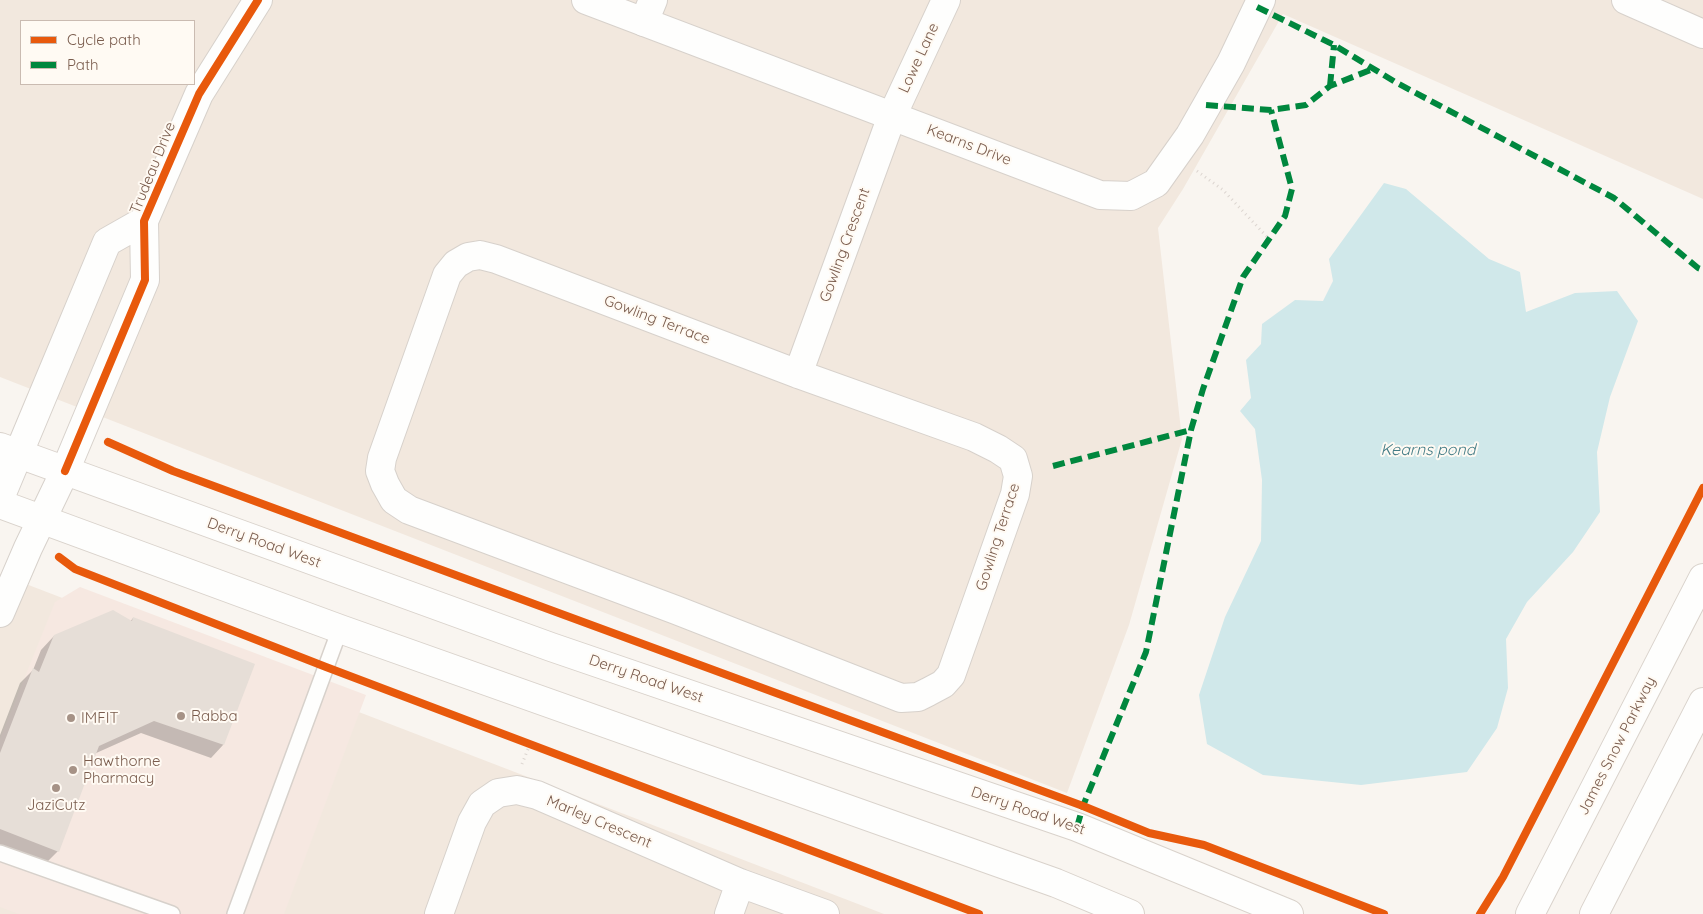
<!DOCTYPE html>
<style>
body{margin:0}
#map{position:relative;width:1703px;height:914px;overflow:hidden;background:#f9f5f0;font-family:Quicksand,sans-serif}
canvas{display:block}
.legend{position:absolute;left:20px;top:20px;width:175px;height:65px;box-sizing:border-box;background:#fffaf3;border:1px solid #cabbb1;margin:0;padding:6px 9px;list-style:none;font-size:15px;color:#7a5c4d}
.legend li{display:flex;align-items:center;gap:10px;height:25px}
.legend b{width:25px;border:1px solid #cabbb1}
</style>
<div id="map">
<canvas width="1703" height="914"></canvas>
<ul class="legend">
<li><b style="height:6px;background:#e8590c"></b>Cycle path</li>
<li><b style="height:6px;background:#00873e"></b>Path</li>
</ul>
</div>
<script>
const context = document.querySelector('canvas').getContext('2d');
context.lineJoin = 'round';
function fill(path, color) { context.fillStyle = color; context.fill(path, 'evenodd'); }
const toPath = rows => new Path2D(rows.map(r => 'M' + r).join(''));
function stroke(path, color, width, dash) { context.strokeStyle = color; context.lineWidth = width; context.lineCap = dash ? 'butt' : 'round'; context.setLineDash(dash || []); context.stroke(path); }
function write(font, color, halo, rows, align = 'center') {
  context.font = font + ' Quicksand,sans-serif'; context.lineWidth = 4; context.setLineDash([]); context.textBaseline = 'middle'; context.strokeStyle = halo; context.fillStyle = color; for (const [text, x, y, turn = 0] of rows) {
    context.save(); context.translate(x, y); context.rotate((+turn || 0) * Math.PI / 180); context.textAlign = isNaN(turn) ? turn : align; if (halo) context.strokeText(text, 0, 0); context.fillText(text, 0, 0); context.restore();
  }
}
fill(toPath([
 [0,0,1703,0,1703,199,1283,14,1183,189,1158,228,1182,439,1129,625,1067,793,0,377],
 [21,21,194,21,194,84,21,84],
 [0,574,884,914,0,914]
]), '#f2e8de');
fill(toPath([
 [80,587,366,695,284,914,19,914,0,907,0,739,55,602]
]), '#f6e8e1');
fill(toPath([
 [1384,183,1406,189,1489,259,1520,272,1526,312,1575,293,1617,291,1638,321,1610,397,1597,452,1600,512,1573,552,1527,602,1506,639,1508,688,1497,728,1467,772,1361,785,1263,775,1207,744,1199,695,1225,617,1261,541,1262,480,1255,429,1240,411,1251,398,1246,360,1261,344,1262,324,1295,300,1323,301,1333,281,1329,259]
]), '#d0e8ea');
fill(toPath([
 [133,618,253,665,223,745,211,758,141,733,94,754,58,851,45,864,0,847,0,735,20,683,33,670,41,650,54,636,130,622]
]), '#0003');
fill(toPath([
 [113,610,132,621,133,617,255,664,224,745,154,721,99,746,59,852,0,829,0,753,33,668,39,672,54,635]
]), '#e6ded7');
const service = toPath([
 [0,853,172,914],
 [235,914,340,629]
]);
const minor = toPath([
 [1626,0,1703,34],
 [644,22,653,0],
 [480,255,496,259,798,374,974,437,998,449,1013,459,1018,476,1015,494,951,675,943,684,928,692,918,697,901,698,676,610,409,510,394,500,385,484,380,471,382,458,447,275,456,264,468,257,480,255],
 [798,374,892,116,946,0],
 [439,914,472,822,482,804,498,793,517,790,537,795,740,883,825,914],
 [729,914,740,883]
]);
const tertiary = toPath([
 [586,0,1100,195,1131,196,1156,183,1190,135,1231,63,1261,0],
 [0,498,107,242,144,221],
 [0,613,28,548,65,471,145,280,144,221,199,94,258,0]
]);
const secondary = toPath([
 [0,447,551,647,1077,827,1289,914],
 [0,504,340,629,1056,883,1130,914],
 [1530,914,1703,578],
 [1594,914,1703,702]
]);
stroke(service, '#d7d1cb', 18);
stroke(minor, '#d7d1cb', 30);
stroke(tertiary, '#d7d1cb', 30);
stroke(secondary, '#d9d2cb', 30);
stroke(toPath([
 [1197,171,1223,190,1269,239],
 [522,764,530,744]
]), '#dcd5d0', 3, [1, 4]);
stroke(service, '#fefefd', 15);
stroke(minor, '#fefefd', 28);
stroke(tertiary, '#fefefd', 28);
stroke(secondary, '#fefefd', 28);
stroke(toPath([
 [1257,7,1334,45,1397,83,1614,198,1698,268,1703,270],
 [1330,86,1334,45],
 [1206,105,1271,110,1306,105,1330,86,1373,69],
 [1053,466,1191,430],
 [1077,827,1083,806,1146,652,1191,430,1203,389,1243,277,1285,216,1292,189,1271,110]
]), '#00873e', 6, [12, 6]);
stroke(toPath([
 [108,442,173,471,1083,806,1149,833,1204,845,1384,914],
 [65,471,145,280,144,221,199,94,258,0],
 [59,557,75,569,326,667,979,914],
 [1480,914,1503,877,1703,488]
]), '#e8590c', 8);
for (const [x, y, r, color] of [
 [181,716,5,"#a69286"],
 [71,718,5,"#a69286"],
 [73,770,5,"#a69286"],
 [56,788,5,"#a69286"]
]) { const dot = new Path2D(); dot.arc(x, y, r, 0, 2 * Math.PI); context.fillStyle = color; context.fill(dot); stroke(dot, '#fffaf3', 2); }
write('15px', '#7a5c4d', '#fffaf3', [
 ["Lowe Lane",919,58,-65],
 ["Kearns Drive",969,145,21],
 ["Trudeau Drive",153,168,-68],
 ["Gowling Crescent",845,245,-70],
 ["Gowling Terrace",657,320,21],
 ["Gowling Terrace",998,537,-72],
 ["Derry Road West",264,543,20],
 ["Derry Road West",646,679,19],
 ["James Snow Parkway",1617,746,-63],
 ["Derry Road West",1028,811,19],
 ["Marley Crescent",599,822,23]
]);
write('15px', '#7a5c4d', '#fffaf3', [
 ["Rabba",191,716],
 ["IMFIT",81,718],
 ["Hawthorne",83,761],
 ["Pharmacy",83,778],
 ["JaziCutz",56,805,"center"]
], 'left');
write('italic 16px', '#437c86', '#fffaf3', [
 ["Kearns pond",1428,450]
]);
</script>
